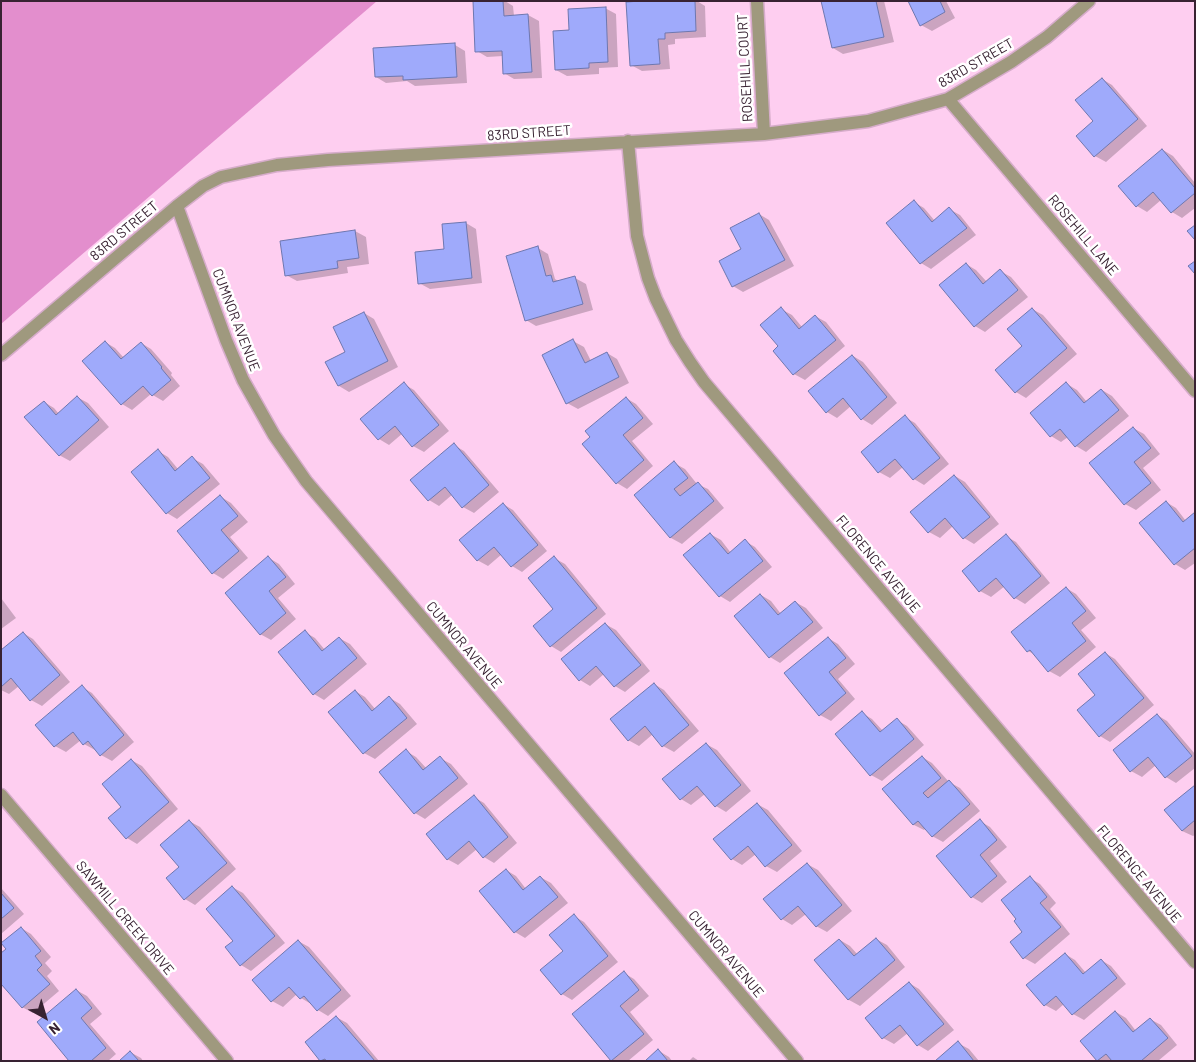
<!DOCTYPE html>
<style>
body{margin:0}
#map{position:relative;width:1196px;height:1062px;overflow:hidden;background:#fecef0;font-family:Barlow,sans-serif}
canvas{display:block}
.frame{position:absolute;inset:0;border:2px solid #382232;pointer-events:none}
.north{position:absolute;left:20px;top:992px;width:50px;height:50px;-webkit-text-stroke:4px #fff;paint-order:stroke;rotate:141deg;font-size:14px;font-weight:700;line-height:20px;text-align:center;color:#382232}
.north::after{content:'';display:block;margin:auto;width:18px;height:22px;background:#382232;clip-path:polygon(50% 0,100% 100%,50% 72%,0 100%)}
</style>
<div id="map">
<canvas width="1196" height="1062"></canvas>
<div class="frame"></div>
<div class="north">N</div>
</div>
<script>
const context = document.querySelector('canvas').getContext('2d');
context.lineJoin = 'round';
function fill(path, color) { context.fillStyle = color; context.fill(path, 'evenodd'); }
const toPath = rows => new Path2D(rows.map(r => 'M' + r).join(''));
function stroke(path, color, width, dash) { context.strokeStyle = color; context.lineWidth = width; context.lineCap = dash ? 'butt' : 'round'; context.setLineDash(dash || []); context.stroke(path); }
function write(font, color, halo, rows, align = 'center') {
  context.font = font + ' Barlow,sans-serif'; context.lineWidth = 5; context.setLineDash([]); context.textBaseline = 'middle'; context.strokeStyle = halo; context.fillStyle = color; for (const [text, x, y, turn = 0] of rows) {
    context.save(); context.translate(x, y); context.rotate((+turn || 0) * Math.PI / 180); context.textAlign = isNaN(turn) ? turn : align; if (halo) context.strokeText(text, 0, 0); context.fillText(text, 0, 0); context.restore();
  }
}
fill(toPath([
 [1,1,377,1,1,324]
]), '#e38ecd');
fill(toPath([
 [479,1,505,1,513,6,514,16,528,15,539,21,542,78,514,79,504,73,503,56,487,57,477,51],
 [654,1,697,1,705,6,706,37,675,39,675,44,668,45,670,69,642,71,631,65],
 [822,1,884,1,894,42,843,54,833,48],
 [909,1,946,1,955,18,932,31,921,25],
 [605,8,616,14,618,67,599,68,599,74,567,76,556,70,570,31],
 [455,45,465,51,467,83,415,86,407,81,386,83,376,77],
 [1102,79,1112,85,1147,126,1106,162,1095,156,1078,136,1095,121],
 [1163,150,1173,156,1195,183,1195,208,1182,218,1172,212,1161,200,1147,212,1137,206],
 [914,202,924,208,935,221,949,209,960,215,976,235,931,269,921,263,888,224],
 [759,214,769,220,794,266,743,292,733,286],
 [466,223,476,229,482,283,430,289,419,283],
 [355,231,366,237,369,264,347,267,348,273,297,281,286,275,281,242],
 [538,248,548,254,555,279,560,282,575,278,586,284,593,310,536,326,526,320],
 [966,264,976,270,987,282,1000,271,1011,277,1028,297,985,332,975,326,941,285],
 [781,309,792,315,802,327,815,316,826,322,845,346,805,380,794,374,779,347],
 [1032,309,1043,315,1077,354,1026,398,1016,392],
 [364,313,374,319,398,367,349,392,339,386,347,352],
 [573,341,584,347,591,361,607,353,617,359,629,383,578,409,567,403],
 [105,342,115,348,124,358,141,343,151,349,172,373,171,375,180,386,163,401,151,394,132,410,122,404],
 [853,356,863,362,897,403,872,425,862,419,851,406,837,418,827,412],
 [404,384,414,390,449,431,424,452,413,446,403,433,389,445,379,439],
 [1067,384,1077,390,1087,402,1102,390,1112,396,1129,416,1086,452,1076,446,1068,437,1061,442,1051,436,1032,413],
 [77,397,88,403,109,427,70,461,59,455,44,402,54,408,59,414],
 [626,398,636,404,653,424,632,441,653,466,627,489,617,483,592,437],
 [905,417,915,423,949,464,924,485,914,479,903,467,890,478,879,472,862,453],
 [1133,428,1144,434,1160,454,1143,468,1161,490,1136,510,1125,504,1091,463],
 [454,445,464,451,499,492,474,513,463,507,453,494,439,506,429,500],
 [158,451,168,457,178,469,192,458,203,464,220,484,177,519,167,513],
 [674,463,685,469,697,484,708,489,724,508,682,544,671,538,635,495],
 [955,476,965,482,999,524,974,544,964,538,953,526,940,538,929,532],
 [221,497,231,503,248,522,230,537,248,558,223,579,213,573],
 [1166,502,1176,508,1186,521,1195,514,1195,563,1185,570,1175,564,1141,523],
 [503,504,513,510,547,551,522,572,512,566,502,554,488,566,477,560],
 [710,534,721,540,731,553,745,541,755,547,772,567,730,602,720,596],
 [1006,536,1016,542,1050,583,1025,604,1015,598,1005,586,991,597,980,591,963,571],
 [269,558,279,564,295,584,278,598,296,619,271,640,260,634],
 [554,558,565,564,606,614,561,652,551,646,555,609],
 [1066,588,1076,594,1096,618,1081,630,1096,647,1060,677,1049,671,1036,655,1028,651],
 [761,595,771,601,781,614,795,602,806,608,823,628,780,663,770,657,736,617],
 [1,598,16,618,1,629],
 [605,624,616,630,650,671,625,692,615,686,604,674,590,686,580,680],
 [305,632,315,638,325,650,339,638,350,644,367,664,324,700,314,694],
 [23,633,33,639,70,682,42,706,31,700,19,686,9,694,1,690,1,652],
 [828,638,838,644,855,664,838,679,855,699,831,721,820,715],
 [1105,653,1115,659,1154,705,1110,742,1100,736],
 [654,684,664,690,699,731,674,752,663,746,653,734,639,746,628,740],
 [82,687,92,693,134,742,112,761,101,755,96,749,95,750,84,744,81,740,66,752,55,746,37,725],
 [355,691,365,697,376,710,390,698,400,704,417,724,375,759,364,753,330,712],
 [862,713,872,719,883,731,897,720,907,726,924,745,882,781,871,775,837,734],
 [1157,715,1167,721,1195,754,1195,768,1176,783,1166,777,1156,765,1142,777,1131,771],
 [706,744,717,750,751,791,726,812,716,806,705,794,691,805,681,799,664,779],
 [406,751,416,757,427,769,440,758,451,764,468,784,425,819,415,813],
 [922,757,932,763,949,782,960,788,980,811,943,842,932,836,926,828,924,830,914,825],
 [131,760,142,766,178,809,137,844,127,838],
 [1195,787,1195,835,1193,836,1182,831],
 [474,797,484,803,517,843,494,863,484,857,477,849,458,865,447,859],
 [757,804,768,810,802,851,777,872,766,866,756,854,742,865,732,859],
 [189,821,200,827,236,869,195,905,185,899,180,867],
 [980,821,990,827,1007,847,990,861,1007,882,982,903,972,897],
 [807,864,818,870,852,911,827,932,816,926,806,914,792,925,782,919,765,899],
 [506,870,516,876,526,889,540,877,551,883,568,903,525,938,515,932,481,891],
 [1030,878,1040,884,1056,903,1050,909,1070,934,1035,964,1024,958,1024,932,1018,919],
 [232,887,243,893,285,943,251,971,241,965,234,941],
 [1,888,24,914,1,934],
 [574,916,584,922,618,962,572,1000,562,994,564,952],
 [21,928,31,934,51,957,45,963,52,971,47,976,59,991,33,1013,22,1007,8,950],
 [876,939,887,945,905,967,860,1006,849,1000,816,960,840,940,850,946,858,955],
 [298,941,309,947,351,996,328,1016,318,1010,312,1003,311,1004,301,998,297,994,283,1007,272,1001,254,980],
 [1065,954,1075,960,1086,973,1101,960,1111,966,1126,984,1084,1020,1073,1014,1064,1004,1056,1011,1045,1005,1028,985],
 [624,973,634,979,649,996,630,1012,653,1040,628,1061,614,1061,612,1060],
 [909,983,919,989,954,1030,928,1051,918,1045,908,1033,894,1044,883,1038,866,1018],
 [76,990,87,996,102,1014,90,1024,116,1054,108,1061,71,1061],
 [1116,1012,1126,1018,1136,1031,1150,1019,1161,1025,1177,1045,1158,1061,1099,1061,1082,1041],
 [336,1017,347,1023,379,1061,322,1061,306,1042],
 [958,1043,969,1049,979,1061,937,1061],
 [659,1051,669,1057,672,1061,647,1061],
 [130,1052,141,1058,143,1061,120,1061],
 [693,1057,699,1061,689,1061]
]), '#0003');
const building = toPath([
 [473,1,503,1,504,16,528,14,532,72,503,74,502,51,475,52,473,1],
 [641,1,695,1,696,31,665,33,665,39,658,39,660,64,630,66,626,2,641,1],
 [821,1,876,1,884,37,832,48,821,1],
 [908,1,940,1,945,12,920,26,908,1],
 [606,7,608,62,589,63,589,68,555,70,553,31,569,30,568,9,606,7],
 [455,43,457,77,403,80,403,76,375,77,373,48,455,43],
 [1102,78,1138,119,1094,157,1076,136,1093,121,1075,100,1102,78],
 [1162,149,1195,188,1195,193,1171,213,1153,192,1136,207,1118,186,1162,149],
 [914,200,932,222,949,207,967,228,920,264,886,223,914,200],
 [759,213,785,260,732,287,719,261,741,249,730,228,759,213],
 [466,222,472,278,418,284,415,252,444,249,442,224,466,222],
 [1195,225,1195,240,1187,231,1195,225],
 [355,230,359,258,337,261,338,268,285,276,280,241,355,230],
 [538,246,546,276,551,275,553,282,575,276,583,304,525,321,506,256,538,246],
 [1195,261,1195,274,1188,266,1195,261],
 [966,263,983,284,1000,269,1018,290,974,327,939,285,966,263],
 [781,307,799,329,815,315,836,340,793,375,773,351,778,346,760,325,781,307],
 [1032,308,1067,348,1015,393,995,370,1022,346,1007,329,1032,308],
 [364,312,388,361,338,386,325,362,345,352,333,327,364,312],
 [573,339,585,363,607,352,619,377,566,404,542,355,573,339],
 [105,341,121,359,141,342,162,367,161,368,171,380,152,396,143,386,121,405,82,361,105,341],
 [852,355,887,397,861,420,843,398,826,413,808,391,852,355],
 [404,382,439,425,412,447,395,426,378,440,360,419,404,382],
 [1066,382,1084,403,1101,389,1119,410,1075,447,1060,429,1050,437,1030,413,1066,382],
 [77,396,99,420,59,456,24,417,44,401,56,415,77,396],
 [626,397,643,418,623,435,644,460,616,484,582,444,590,437,585,431,626,397],
 [905,415,940,458,913,480,895,459,878,473,861,452,905,415],
 [1133,427,1151,448,1134,462,1151,483,1124,505,1089,463,1133,427],
 [454,443,489,485,462,508,445,487,428,501,410,480,454,443],
 [158,449,175,471,192,456,210,478,166,514,131,472,158,449],
 [674,461,688,478,674,489,680,496,698,482,714,501,670,538,634,495,674,461],
 [954,475,990,517,963,539,945,518,928,533,910,512,954,475],
 [220,495,238,516,221,530,239,551,212,574,177,531,220,495],
 [1166,501,1183,522,1195,512,1195,548,1174,565,1139,523,1166,501],
 [503,503,538,545,511,567,494,547,477,561,459,540,503,503],
 [710,533,728,554,745,539,763,561,719,597,683,555,710,533],
 [1006,534,1041,576,1014,599,996,578,979,592,962,571,1006,534],
 [268,556,286,577,269,591,286,613,260,635,225,593,268,556],
 [554,556,597,608,550,647,533,626,553,609,528,578,554,556],
 [1066,587,1086,611,1072,623,1086,641,1048,672,1030,650,1027,652,1011,632,1066,587],
 [760,594,778,615,795,601,813,622,769,658,734,616,760,594],
 [605,623,641,665,614,687,596,666,579,681,561,659,605,623],
 [305,630,322,651,339,637,357,658,313,695,278,652,305,630],
 [23,632,60,675,30,701,11,678,1,687,1,650,23,632],
 [828,637,846,658,829,672,846,693,819,716,784,673,828,637],
 [1105,652,1144,698,1099,737,1077,710,1095,695,1078,674,1105,652],
 [654,683,689,725,662,747,645,726,628,741,610,719,654,683],
 [82,685,124,735,100,756,88,741,83,745,73,732,54,747,35,725,82,685],
 [355,690,372,711,389,696,407,718,363,754,328,712,355,690],
 [862,711,880,732,897,718,914,739,870,776,835,734,862,711],
 [1157,714,1192,756,1165,778,1148,757,1130,772,1113,750,1157,714],
 [706,743,741,785,715,807,697,786,680,800,662,779,706,743],
 [406,749,423,770,440,756,458,778,414,814,379,772,406,749],
 [922,756,941,778,923,793,928,798,949,780,970,804,932,837,918,821,913,825,882,789,922,756],
 [131,759,169,802,126,839,108,818,121,807,102,784,131,759],
 [1195,785,1195,820,1182,831,1164,810,1195,785],
 [474,795,508,837,483,858,469,841,447,860,426,834,474,795],
 [757,803,792,845,765,867,748,846,731,860,713,839,757,803],
 [980,819,997,840,980,855,997,876,971,898,936,856,980,819],
 [189,820,227,863,184,900,166,878,179,867,160,845,189,820],
 [807,863,842,905,816,927,798,906,781,920,763,899,807,863],
 [506,869,523,890,540,876,558,897,514,933,479,891,506,869],
 [1030,876,1047,897,1040,903,1061,927,1023,959,1010,942,1022,932,1014,921,1016,919,1001,900,1030,876],
 [232,886,275,936,240,966,225,947,233,941,206,909,232,886],
 [1,893,14,908,1,919,1,893],
 [574,914,608,956,561,995,540,970,563,951,549,935,574,914],
 [21,927,41,951,35,956,42,965,37,970,50,984,22,1008,1,984,1,953,6,949,1,943,21,927],
 [876,938,895,960,848,1000,814,960,839,939,854,956,876,938],
 [298,940,341,990,317,1011,304,996,300,999,289,987,271,1002,252,980,298,940],
 [1065,953,1083,974,1101,959,1117,978,1072,1015,1056,996,1044,1006,1026,985,1065,953],
 [624,971,639,990,620,1006,644,1034,611,1061,572,1014,624,971],
 [909,982,944,1024,917,1046,900,1025,882,1039,865,1018,909,982],
 [76,989,92,1008,81,1018,106,1048,91,1061,69,1061,37,1022,76,989],
 [1115,1011,1133,1032,1150,1018,1168,1038,1141,1061,1112,1061,1106,1054,1097,1061,1080,1041,1115,1011],
 [336,1016,375,1061,326,1061,325,1059,320,1061,305,1042,336,1016],
 [958,1041,974,1061,935,1061,958,1041],
 [658,1049,668,1061,645,1061,658,1049],
 [130,1051,139,1061,119,1061,130,1051]
]);
fill(building, '#9faafb');
stroke(building, '#6e77af', 1);
const minor = toPath([
 [757,1,764,134],
 [948,99,1195,391],
 [628,141,637,236,648,278,656,299,676,340,690,362,704,382,1195,962],
 [177,206,226,340,243,380,274,435,306,481,797,1061],
 [1,355,177,206,203,186,221,177,277,165,328,160,764,134,868,121,948,99,1011,62,1047,37,1089,1],
 [1,795,227,1061]
]);
stroke(minor, '#d6acca', 15);
stroke(minor, '#9f997e', 12);
write('14px', '#382232', '#fff', [
 ["83RD STREET",976,63,-30],
 ["ROSEHILL COURT",745,68,-93],
 ["83RD STREET",529,133,-4],
 ["83RD STREET",124,231,-40],
 ["ROSEHILL LANE",1083,235,50],
 ["CUMNOR AVENUE",236,320,69],
 ["FLORENCE AVENUE",878,564,50],
 ["CUMNOR AVENUE",464,645,50],
 ["FLORENCE AVENUE",1139,874,50],
 ["SAWMILL CREEK DRIVE",125,918,50],
 ["CUMNOR AVENUE",726,954,50]
]);
</script>
